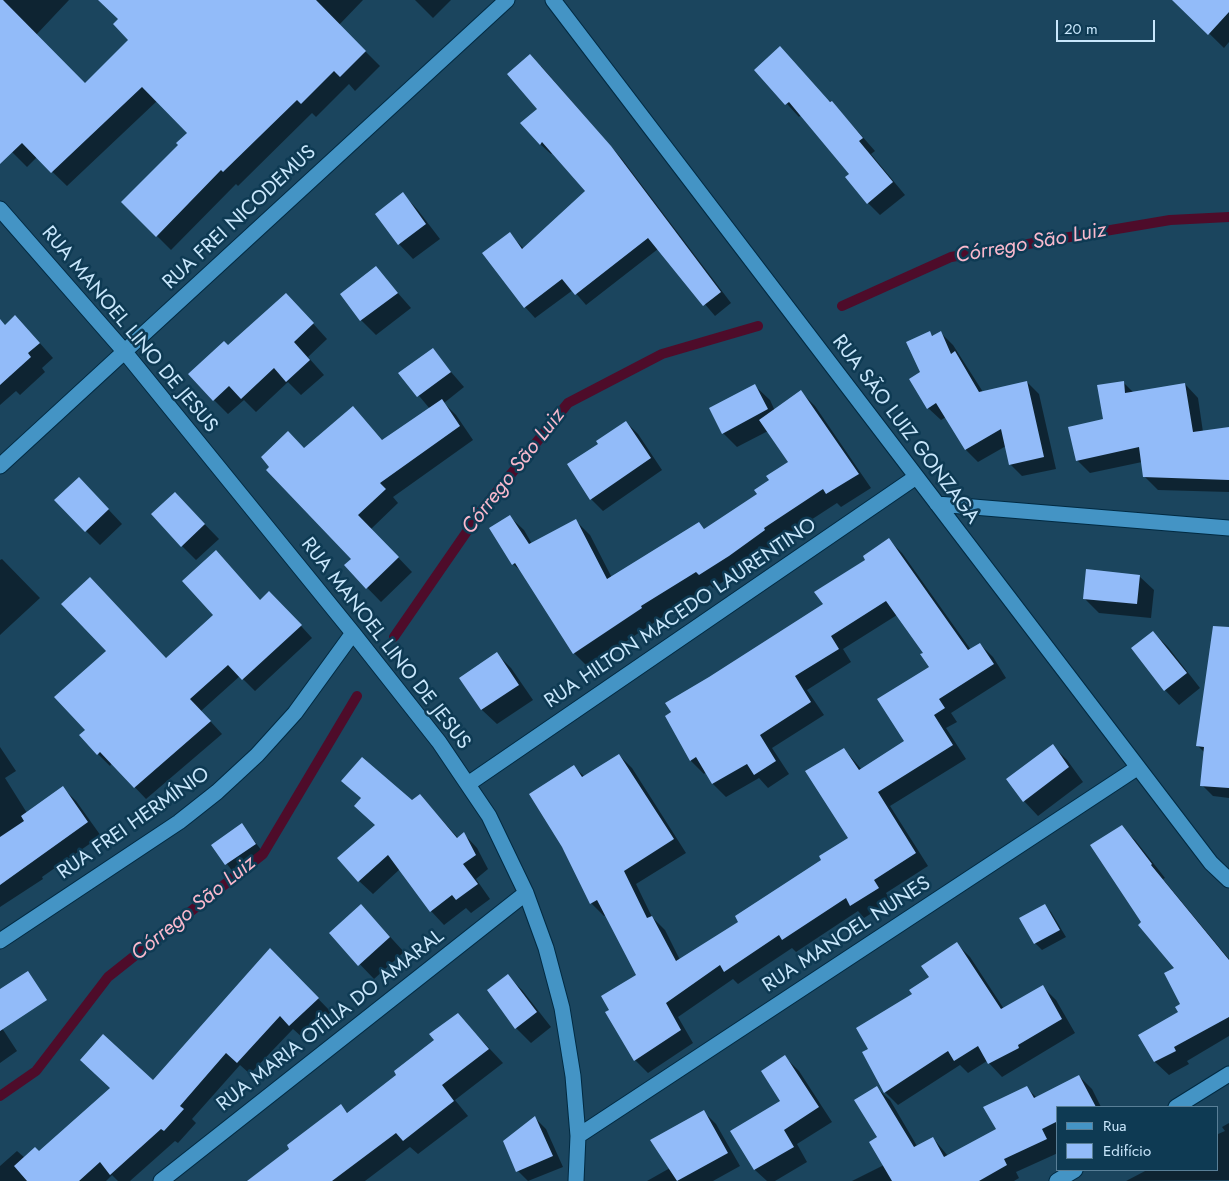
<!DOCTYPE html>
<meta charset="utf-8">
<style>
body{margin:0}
#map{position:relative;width:1229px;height:1181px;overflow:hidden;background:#1b455e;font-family:Jost,sans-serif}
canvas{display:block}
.legend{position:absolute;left:1056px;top:1106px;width:162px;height:65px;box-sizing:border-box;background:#0e3a53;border:1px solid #597f97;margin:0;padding:6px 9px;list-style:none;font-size:15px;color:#c9e7fc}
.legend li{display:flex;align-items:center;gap:10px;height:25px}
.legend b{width:25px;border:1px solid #597f97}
.scale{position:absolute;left:1056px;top:20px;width:99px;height:22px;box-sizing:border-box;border:2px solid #c9e7fc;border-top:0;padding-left:6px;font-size:15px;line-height:18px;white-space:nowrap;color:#c9e7fc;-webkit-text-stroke:4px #0e3a53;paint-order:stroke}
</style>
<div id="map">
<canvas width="1229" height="1181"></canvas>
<ul class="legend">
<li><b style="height:6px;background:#4494c5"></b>Rua</li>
<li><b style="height:14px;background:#92bbf9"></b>Edifício</li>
</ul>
<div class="scale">20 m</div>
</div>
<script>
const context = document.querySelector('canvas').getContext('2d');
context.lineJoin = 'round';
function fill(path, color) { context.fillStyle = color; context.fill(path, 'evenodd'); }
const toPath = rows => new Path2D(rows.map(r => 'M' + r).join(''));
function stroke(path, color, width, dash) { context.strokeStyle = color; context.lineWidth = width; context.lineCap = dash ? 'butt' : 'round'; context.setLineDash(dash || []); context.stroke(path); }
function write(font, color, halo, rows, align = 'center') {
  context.font = font + ' Jost,sans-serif'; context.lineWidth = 5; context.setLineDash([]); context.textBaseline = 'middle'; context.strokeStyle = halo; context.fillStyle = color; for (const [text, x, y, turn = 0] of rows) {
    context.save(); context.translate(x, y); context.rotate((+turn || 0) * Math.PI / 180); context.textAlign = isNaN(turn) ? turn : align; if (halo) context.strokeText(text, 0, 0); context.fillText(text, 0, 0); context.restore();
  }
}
fill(toPath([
 [0,0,69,0,36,35,85,84,130,40,120,19,100,0,363,0,339,25,380,66,355,91,349,84,316,117,312,113,238,186,236,184,171,250,123,202,180,145,188,133,157,101,67,186,37,157,27,167,0,140],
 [415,0,451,0,433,18],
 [1175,0,1220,0,1229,8,1229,42,1224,48],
 [541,66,622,159,731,303,715,316,658,249,586,305,573,290,535,318,525,307,510,234,524,249,586,192,553,153,551,154,540,144,539,109],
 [756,70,832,102,875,151,871,154,905,195,880,215,868,203,851,174,801,115,799,117],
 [403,194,417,209,440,239,413,259,399,244],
 [376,268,411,308,376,335,361,320,342,294],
 [300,309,327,339,308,357,324,375,301,395,288,382,256,412,244,400,228,414,214,400,228,347],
 [0,331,30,332,53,358,42,368,45,372,20,395,16,391,0,405],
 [930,333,933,336,941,333,953,345,983,392,1027,382,1039,394,1056,469,1022,476,1010,464,1006,446,978,462,966,450,946,417,941,420,928,408,911,379,922,373],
 [432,350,464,387,444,403,456,415,473,440,393,497,398,503,371,529,412,572,381,602,346,566,353,559,304,449,353,408,383,441,430,409,400,373],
 [1123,382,1134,393,1185,384,1198,398,1203,432,1229,429,1229,492,1158,490,1144,476,1142,462,1090,473,1077,460,1104,420],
 [755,386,770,400,775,411,801,392,815,406,871,488,841,507,837,503,777,542,778,544,742,570,713,588,710,585,588,667,574,653,523,573,513,564,510,517,524,530,532,544,576,521,590,535,612,578,699,523,705,530,759,494,789,463,768,431,737,447,723,433],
 [626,422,638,434,662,470,603,511,591,499,600,444],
 [93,493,122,524,100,545,86,531],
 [189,508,219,539,196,560,182,546],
 [889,540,902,553,971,650,980,644,993,657,1006,678,951,713,957,722,946,728,966,759,890,806,928,866,886,893,891,901,864,918,858,911,796,952,792,948,738,984,733,979,678,1017,693,1043,648,1073,635,1060,638,976,606,915,604,916,591,903,574,767,585,777,619,755,632,768,686,853,636,884,652,917,665,930,680,960,740,922,850,838,844,749,862,770,905,741,930,668,924,653,897,615,843,649,851,662,807,690,824,715,772,748,789,774,768,788,759,778,726,797,713,784,706,772,704,774,691,761,666,716,710,678,824,605],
 [2,559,40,598,0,635,0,560],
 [1139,576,1154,590,1151,618,1099,613,1085,599],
 [281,604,312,638,255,691,240,676,201,711,222,734,146,799,112,763,110,766,98,754,166,659],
 [1153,632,1168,647,1200,688,1179,705,1165,690],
 [1229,636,1229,798,1213,796,1202,785,1205,753,1197,745],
 [497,654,511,668,533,700,497,724,482,710,461,678],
 [1053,746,1067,760,1083,782,1038,816,1024,801],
 [0,747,16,771,5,778,27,813,63,788,76,801,101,836,42,877,43,879,0,907],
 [342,781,412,802,420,795,458,838,464,834,477,848,488,869,476,879,490,899,471,913,466,908,444,925,431,911,400,869,373,894,359,881,376,825,362,799],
 [242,825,262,851,233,872,213,845],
 [1121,827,1135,840,1165,878,1163,879,1229,959,1229,1036,1187,1061,1189,1064,1169,1075,1155,1062,1140,1035,1180,1013,1182,1005,1176,968,1143,922],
 [361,905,404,952,374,979,330,933],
 [1044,905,1051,912,1066,937,1042,950,1035,943],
 [957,944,970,957,1004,1009,1043,987,1056,1000,1075,1033,1002,1077,987,1061,968,1073,960,1065,898,1105,885,1092,870,1049],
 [270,949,331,1012,303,1038,293,1029,250,1074,240,1065,192,1119,196,1123,178,1143,175,1141,130,1181,118,1181,112,1175,106,1181,0,1181,0,1166,17,1151,25,1158,39,1152,153,1082],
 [507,975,522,990,551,1027,531,1043,516,1028,488,990],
 [458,1015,503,1063,455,1100,468,1116,418,1154,410,1147,365,1181,249,1181,291,1149,340,1106,349,1114,398,1075,435,1041],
 [0,1025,17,1051,0,1063],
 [785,1057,799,1071,832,1122,797,1144,807,1162,775,1181,767,1181,755,1170,731,1131,782,1102],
 [1079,1076,1092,1089,1101,1107,1058,1107,1058,1153,1016,1172,1019,1178,1014,1181,852,1181,884,1165,879,1137,877,1088,890,1100,917,1146,933,1138,948,1156,997,1129,1027,1088,1037,1098],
 [703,1111,716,1124,740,1166,713,1181,647,1181,670,1168],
 [535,1118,546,1129,563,1167,528,1181,518,1171],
 [1229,1123,1229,1180,1126,1181,1147,1170,1218,1170,1218,1134,1225,1131,1222,1127]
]), '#0007');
stroke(toPath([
 [842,306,951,257,1170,220,1229,217],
 [394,637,479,514,568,403,662,354,758,326],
 [0,1096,36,1071,108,977,263,854,357,696]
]), '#4e0c2a', 10);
fill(toPath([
 [0,0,3,0,85,83,128,40,113,24,118,19,98,0,316,0,366,51,340,77,334,71,301,104,297,100,223,172,221,170,156,237,121,202,178,145,176,143,187,133,142,87,51,173,22,143,0,164],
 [1172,0,1229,0,1229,12,1208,35],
 [780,46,830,102,832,101,863,138,859,141,893,182,867,204,845,177,849,174,789,102,785,105,754,70],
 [530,54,611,146,721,292,703,306,648,238,575,295,562,279,524,308,482,253,510,232,522,249,585,191,542,142,540,145,520,123,537,109,507,74],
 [403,192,426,224,398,245,375,214],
 [376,266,398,293,360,321,340,294],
 [286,293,314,323,294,342,310,360,286,382,274,368,241,399,229,386,213,401,188,374,224,341,228,345],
 [15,315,40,343,28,353,31,357,0,385,0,319,5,325],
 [930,331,932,336,941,331,951,354,955,351,979,392,1027,381,1044,457,1009,465,1001,429,965,450,936,403,927,409,909,379,920,372,906,342],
 [433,348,451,372,417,397,398,373],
 [1124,381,1125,393,1185,383,1193,432,1229,427,1229,480,1143,477,1139,447,1076,461,1068,427,1103,419,1097,385],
 [755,384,768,409,722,434,709,408],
 [801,390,859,474,826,494,823,489,764,528,765,530,729,556,699,575,696,572,641,606,642,608,573,654,515,563,512,565,489,528,510,515,529,544,576,519,607,579,699,522,704,529,757,494,754,490,769,480,766,476,788,462,759,420],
 [442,399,460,426,380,483,386,489,358,515,399,557,366,589,344,565,351,559,266,470,269,467,261,457,288,431,304,448,353,406,382,440],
 [626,421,651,458,590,500,567,464,598,444,596,441],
 [79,477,109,509,85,532,54,500],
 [175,492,205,524,181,547,151,514],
 [889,538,968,650,980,643,994,664,939,699,945,708,934,715,953,745,878,792,916,853,874,880,879,888,850,906,846,898,782,940,779,935,724,972,720,965,666,1003,681,1030,634,1061,605,1012,609,1010,601,996,636,975,597,900,590,904,562,847,529,794,574,765,582,777,619,754,674,839,624,871,647,918,652,916,676,961,738,922,735,916,821,860,819,856,848,838,805,771,844,748,859,770,904,741,877,699,929,667,920,654,923,653,886,601,831,636,839,649,795,676,811,702,760,735,776,761,754,775,747,764,712,784,696,757,690,761,665,716,671,712,665,703,709,677,823,604,814,592,865,560,863,556],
 [216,550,260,600,269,591,302,625,242,680,228,665,190,699,211,721,134,788,100,752,97,755,79,735,85,730,54,697,106,651,61,604,90,577,166,658,213,615,182,581],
 [1086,569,1140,575,1137,604,1083,599],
 [1213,626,1229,627,1229,788,1200,786,1204,747,1196,746],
 [1153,631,1187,673,1164,691,1131,648],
 [497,652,519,685,481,710,459,678],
 [1053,744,1069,767,1023,802,1006,779],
 [362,757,412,800,420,794,457,838,464,832,476,855,463,864,478,884,456,900,452,895,430,912,388,855,358,882,337,858,375,825,354,806,361,798,341,781],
 [63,786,88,822,0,885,0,837,24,821,21,816],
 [242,823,256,844,225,865,211,845],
 [1122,825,1152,864,1151,865,1229,960,1229,1017,1174,1047,1176,1051,1154,1062,1138,1035,1178,1012,1175,1007,1180,1004,1164,973,1174,968,1138,925,1141,922,1090,845],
 [361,904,390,937,358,966,329,933],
 [1045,904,1060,930,1034,944,1019,918],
 [957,942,1001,1009,1043,985,1062,1019,1018,1045,1019,1048,988,1064,978,1046,954,1061,948,1051,884,1093,862,1052,868,1049,856,1028,912,994,909,990,929,977,921,966],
 [270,948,319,998,289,1026,280,1016,237,1063,226,1053,180,1106,184,1109,164,1131,161,1129,110,1175,100,1162,79,1181,27,1181,14,1166,35,1147,39,1151,110,1088,80,1060,103,1034,153,1080],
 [28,971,47,1000,0,1031,0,989],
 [508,974,537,1012,515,1029,487,990],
 [458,1013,489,1049,442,1085,454,1101,403,1141,396,1133,332,1181,247,1181,289,1149,287,1145,341,1104,347,1113,396,1075,394,1071,434,1040,429,1034],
 [785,1055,819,1107,784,1130,794,1147,754,1170,730,1131,780,1101,761,1071],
 [1079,1075,1096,1107,1058,1107,1058,1121,1042,1129,1047,1139,1004,1159,1007,1165,979,1181,892,1181,869,1142,877,1137,854,1100,877,1086,914,1147,933,1137,944,1157,996,1129,983,1107,1027,1086,1034,1098],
 [704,1110,728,1153,677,1181,650,1140],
 [535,1116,553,1156,516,1172,503,1141]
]), '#92bbf9');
const minor = toPath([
 [553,0,1211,863,1229,880],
 [0,209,124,351,353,633,439,742,489,816,526,893,546,948,562,1008,573,1076,578,1136,576,1181],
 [0,466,507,0],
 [937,504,1229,528],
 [468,784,916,477],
 [0,941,179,822,217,792,257,755,295,713,353,633],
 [1176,1107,1229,1074],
 [578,1136,1137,768],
 [161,1181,526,893],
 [1057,1181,1075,1170]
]);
stroke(minor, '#002a42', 17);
stroke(minor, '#4494c5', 15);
write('20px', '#c9e7fc', '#0e3a53', [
 ["RUA FREI NICODEMUS",240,218,-43],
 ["RUA MANOEL LINO DE JESUS",129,330,50],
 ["RUA SÃO LUIZ GONZAGA",905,430,53],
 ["RUA HILTON MACEDO LAURENTINO",681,614,-34],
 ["RUA MANOEL LINO DE JESUS",385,644,52],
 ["RUA FREI HERMÍNIO",134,824,-35],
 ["RUA MANOEL NUNES",847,935,-33],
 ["RUA MARIA OTÍLIA DO AMARAL",331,1021,-38]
]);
write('italic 21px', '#fab9cd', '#0e3a53', [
 ["Córrego São Luiz",1031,244,-10],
 ["Córrego São Luiz",514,472,-52],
 ["Córrego São Luiz",194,909,-39]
]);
</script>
